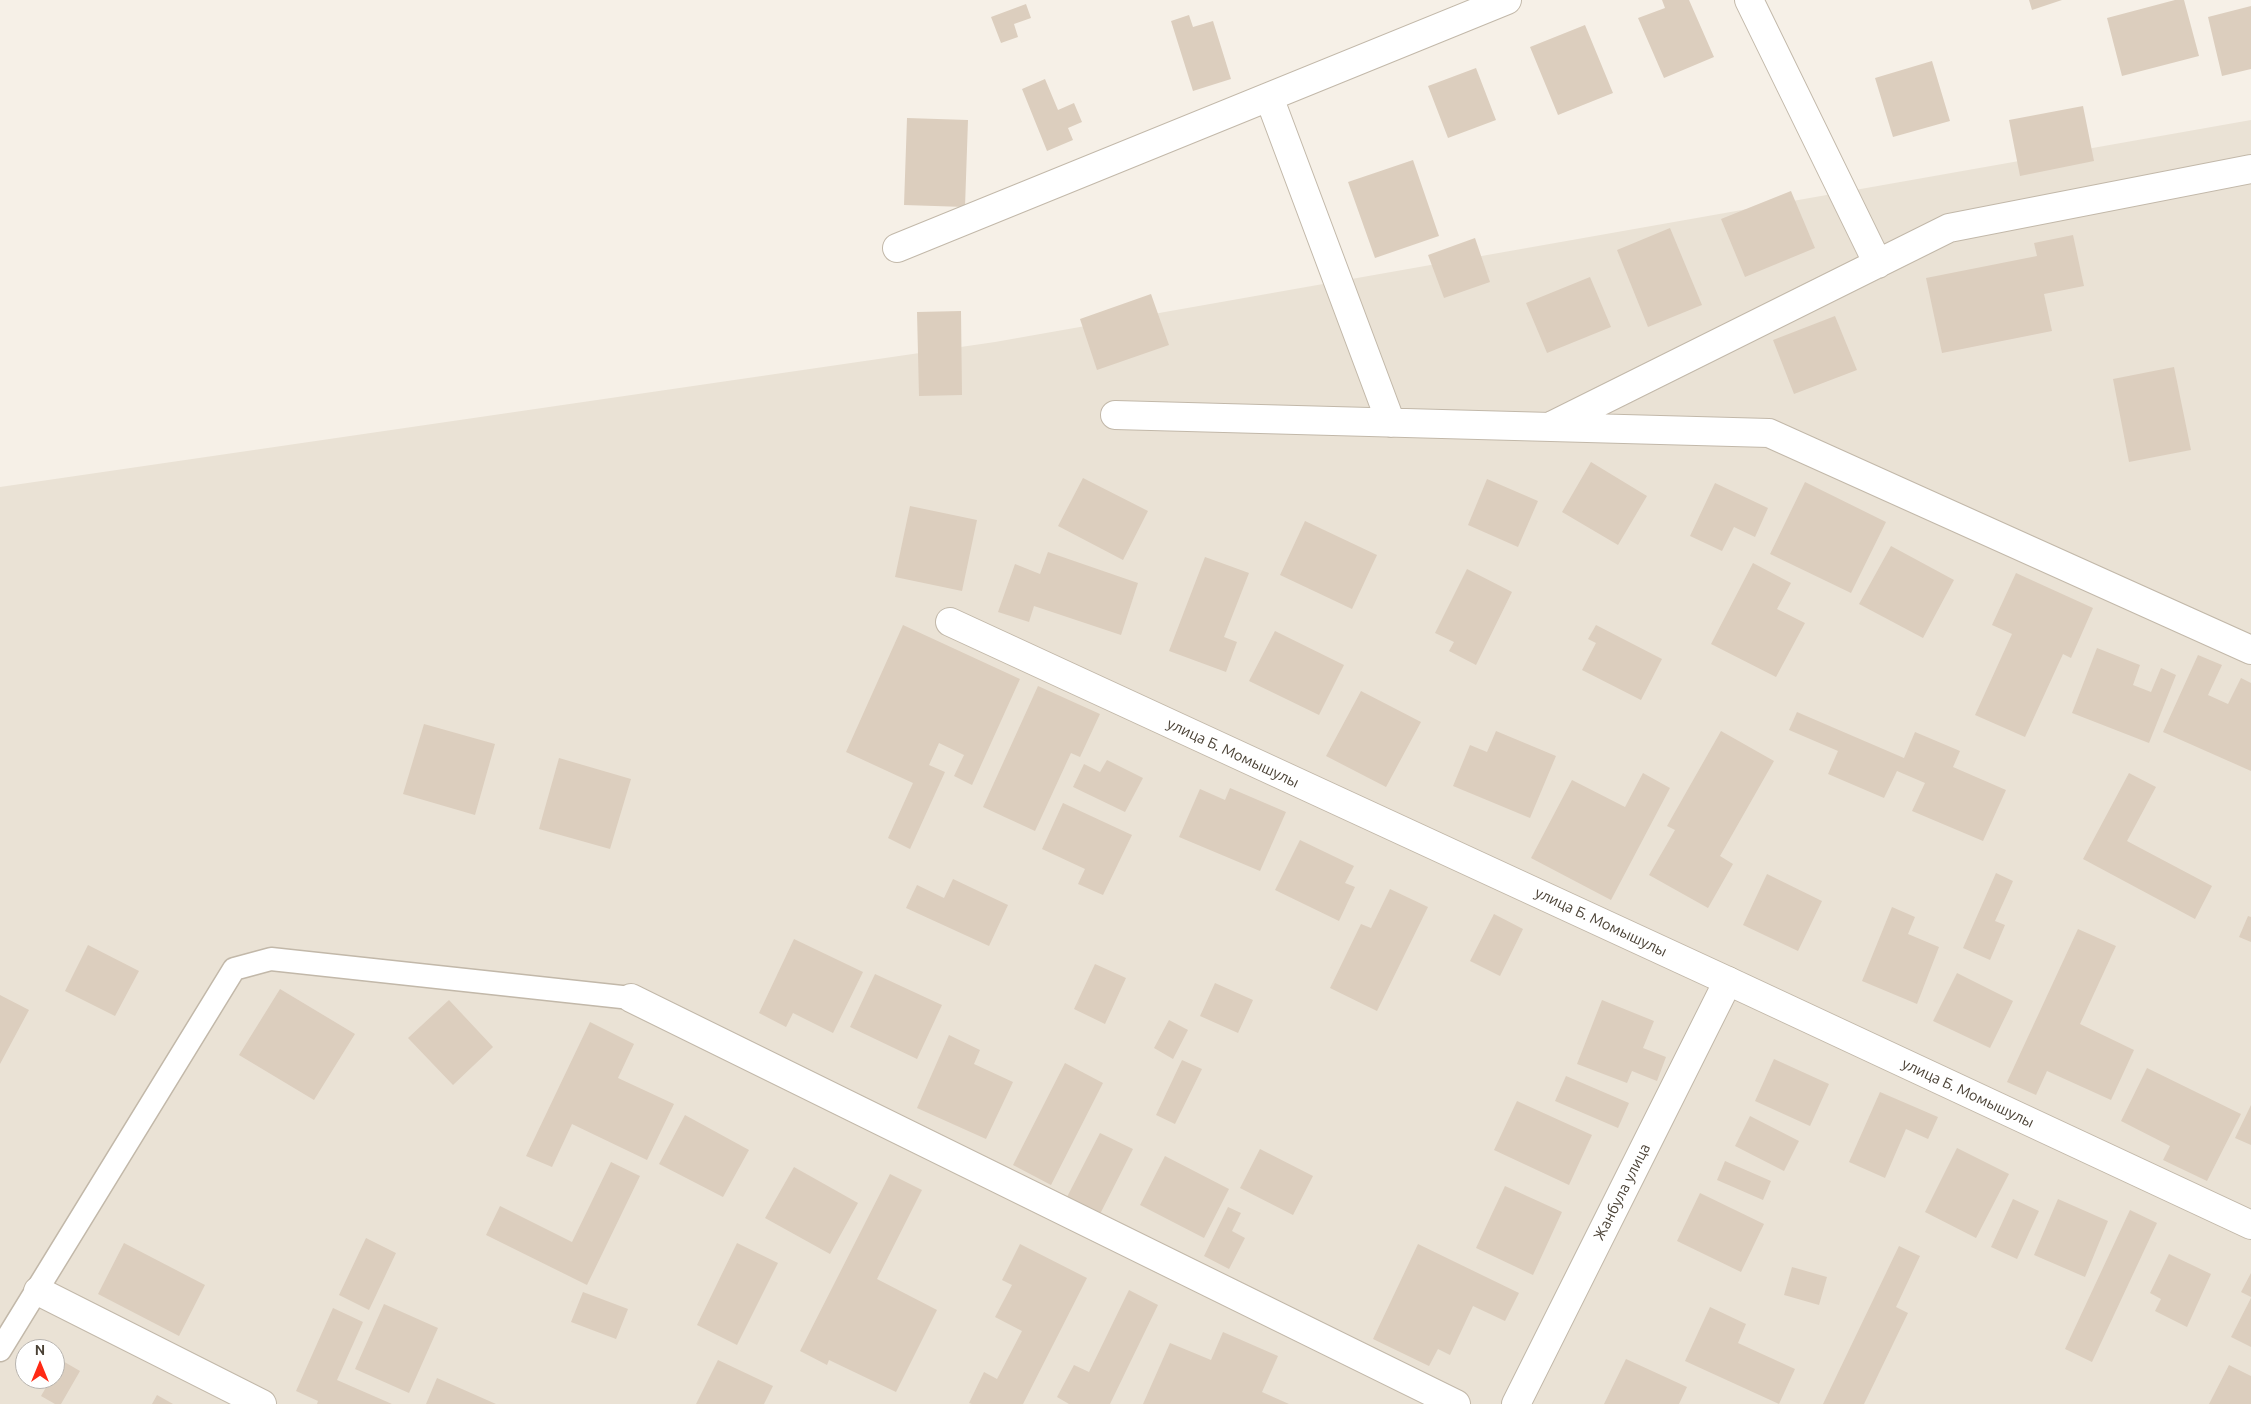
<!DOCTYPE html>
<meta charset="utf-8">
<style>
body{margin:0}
#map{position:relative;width:2251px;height:1404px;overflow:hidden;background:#f6f0e7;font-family:Ubuntu,sans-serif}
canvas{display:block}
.north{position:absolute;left:15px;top:1339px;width:50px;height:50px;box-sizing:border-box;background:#fff;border:1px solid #b7b3ae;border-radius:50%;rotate:0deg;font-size:14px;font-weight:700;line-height:20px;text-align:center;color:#4a4135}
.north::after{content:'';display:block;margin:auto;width:18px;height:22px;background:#ff2a15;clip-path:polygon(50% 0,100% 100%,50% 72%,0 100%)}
</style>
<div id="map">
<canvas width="2251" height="1404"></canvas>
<div class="north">N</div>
</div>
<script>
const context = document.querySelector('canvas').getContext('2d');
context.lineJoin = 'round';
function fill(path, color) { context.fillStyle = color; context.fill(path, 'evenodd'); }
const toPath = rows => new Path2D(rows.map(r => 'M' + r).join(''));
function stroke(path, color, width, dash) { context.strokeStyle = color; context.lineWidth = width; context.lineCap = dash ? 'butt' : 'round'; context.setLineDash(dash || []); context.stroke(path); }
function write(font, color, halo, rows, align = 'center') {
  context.font = font + ' Ubuntu,sans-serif'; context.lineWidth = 4; context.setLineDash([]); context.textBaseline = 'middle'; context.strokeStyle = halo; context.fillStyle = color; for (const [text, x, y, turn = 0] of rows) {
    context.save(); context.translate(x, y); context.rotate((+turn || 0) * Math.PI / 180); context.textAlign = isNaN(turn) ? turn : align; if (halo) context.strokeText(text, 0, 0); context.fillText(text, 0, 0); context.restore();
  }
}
fill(toPath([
 [2251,120,2251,1404,0,1404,0,487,995,342],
 [25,1349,55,1349,55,1379,25,1379]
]), '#eae2d5');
fill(toPath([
 [1662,0,1689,0,1714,57,1664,78,1638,18,1665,8],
 [2029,0,2062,0,2032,10],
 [2175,0,2184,0,2199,56,2122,76,2107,18],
 [1026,4,1031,18,1014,24,1018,37,1001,43,991,17],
 [2251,6,2251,69,2222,76,2208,17],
 [1189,15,1193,27,1213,21,1231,79,1193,91,1171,21],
 [1585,25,1613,93,1558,115,1530,47],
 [1932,61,1950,121,1893,137,1875,78],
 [1476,68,1496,120,1448,138,1428,86],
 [1045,79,1058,110,1074,103,1082,122,1068,128,1073,140,1047,151,1022,89],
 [2083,106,2094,161,2020,176,2009,120],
 [907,118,968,120,965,207,904,205],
 [1413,160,1439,236,1375,258,1348,182],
 [1791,191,1815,248,1745,277,1721,219],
 [1670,228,1702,305,1648,327,1617,250],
 [2073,235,2084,286,2044,294,2052,331,1942,353,1926,278,2037,256,2034,243],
 [1475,238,1490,282,1444,298,1428,255],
 [1590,277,1611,327,1547,353,1526,303],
 [1151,294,1169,345,1097,370,1080,319],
 [961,311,962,395,919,396,917,312],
 [1835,316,1857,370,1794,394,1773,340],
 [2174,367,2191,450,2129,462,2113,379],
 [1591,462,1647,496,1618,545,1562,512],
 [1083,478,1148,511,1123,560,1058,526],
 [1487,479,1538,501,1518,547,1468,525],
 [1805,482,1886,522,1851,593,1770,554],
 [1715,483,1768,508,1755,537,1734,527,1722,551,1690,536],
 [910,506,977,520,962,591,895,577],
 [1305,521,1377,555,1352,609,1280,575],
 [1891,546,1954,580,1923,638,1859,604],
 [1048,552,1138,583,1121,635,1034,606,1029,622,998,612,1015,564,1040,574],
 [1205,557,1249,573,1224,637,1237,642,1226,672,1169,651],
 [1753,563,1791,583,1777,609,1805,623,1776,677,1711,644],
 [1467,569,1512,592,1476,665,1449,651,1454,642,1435,633],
 [2016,573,2093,608,2071,658,2063,654,2025,737,1975,715,2012,634,1992,625],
 [903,625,1020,679,972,785,954,776,964,755,939,743,929,765,945,772,910,849,888,838,913,783,846,752],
 [1596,625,1662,659,1641,700,1582,670,1596,643,1588,639],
 [1275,631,1344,665,1319,715,1249,681],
 [2097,648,2140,665,2133,685,2151,692,2161,668,2176,675,2149,743,2072,713],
 [2198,655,2222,665,2208,695,2228,704,2241,678,2251,683,2251,771,2163,732],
 [1038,686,1100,714,1080,757,1071,753,1035,831,983,807],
 [1361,691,1421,722,1386,787,1326,756],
 [1797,712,1904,758,1915,732,1960,751,1953,767,2006,790,1983,841,1912,811,1925,783,1897,771,1884,798,1828,774,1838,751,1789,730],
 [424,724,495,744,475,815,403,794],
 [1496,731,1556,756,1530,818,1453,786,1470,745,1487,752],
 [1721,731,1774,761,1720,856,1733,864,1708,908,1649,875,1675,830,1667,826],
 [559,758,631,779,610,849,539,829],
 [1107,760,1143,778,1125,812,1073,787,1084,764,1100,772],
 [1643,773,1670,788,1611,900,1531,858,1572,780,1625,807],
 [2129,773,2156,787,2127,841,2212,886,2195,919,2083,859],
 [1230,788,1286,812,1260,871,1179,837,1200,789,1225,800],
 [1063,803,1132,835,1103,895,1078,884,1085,869,1042,849],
 [1300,840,1354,866,1345,883,1355,887,1339,921,1275,890],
 [1996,873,2013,881,1995,921,2005,925,1990,960,1963,948],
 [1767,874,1822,901,1798,951,1743,925],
 [953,879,1008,905,989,946,906,908,917,885,944,898],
 [1390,889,1428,907,1377,1011,1330,988,1361,924,1371,928],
 [1892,907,1915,917,1908,934,1939,947,1917,1004,1862,981],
 [1494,914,1523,929,1500,976,1470,961],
 [2248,916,2251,917,2251,942,2239,937],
 [2078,929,2116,946,2080,1024,2134,1050,2111,1100,2047,1071,2036,1095,2007,1082],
 [794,939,863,972,833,1033,793,1013,786,1027,759,1013],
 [88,945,139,971,115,1016,65,991],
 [1095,964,1126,978,1105,1024,1074,1009],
 [1957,973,2013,1001,1990,1048,1933,1021],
 [875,974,942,1005,917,1059,850,1027],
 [1215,983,1253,1000,1238,1033,1200,1016],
 [280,989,355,1034,314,1100,239,1055],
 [0,995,29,1010,0,1064],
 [449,1000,493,1047,453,1085,408,1038],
 [1602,1000,1654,1021,1643,1048,1666,1057,1657,1081,1632,1071,1627,1083,1577,1064],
 [1169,1020,1188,1030,1173,1059,1154,1048],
 [590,1022,634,1044,618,1078,674,1104,647,1160,572,1124,552,1167,526,1156],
 [949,1035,980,1050,974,1064,1013,1082,986,1139,917,1108],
 [1774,1059,1829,1084,1810,1126,1755,1101],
 [1182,1060,1202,1069,1175,1124,1156,1115],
 [1065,1063,1103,1083,1051,1185,1013,1165],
 [2147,1068,2241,1114,2207,1181,2163,1160,2170,1146,2121,1121],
 [1566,1076,1629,1103,1618,1128,1555,1101],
 [1880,1092,1938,1117,1928,1139,1906,1129,1885,1178,1849,1162],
 [1517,1101,1592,1135,1569,1185,1494,1150],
 [2251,1105,2251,1145,2235,1138],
 [685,1115,749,1150,723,1197,659,1164],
 [1750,1116,1799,1141,1784,1171,1735,1146],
 [1100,1133,1133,1149,1100,1214,1067,1197],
 [1957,1148,2009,1174,1976,1238,1925,1212],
 [1260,1149,1313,1176,1293,1215,1240,1188],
 [1165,1156,1229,1189,1204,1238,1140,1205],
 [1725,1161,1771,1181,1763,1200,1717,1180],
 [611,1162,640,1176,587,1285,486,1235,500,1206,572,1242],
 [794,1167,858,1203,830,1254,765,1218],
 [890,1174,922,1190,877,1279,937,1310,896,1392,829,1360,827,1365,800,1351],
 [1505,1186,1562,1212,1533,1275,1476,1248],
 [1700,1193,1764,1224,1741,1272,1677,1241],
 [2013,1199,2039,1211,2017,1259,1991,1247],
 [2058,1199,2108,1221,2085,1277,2034,1255],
 [1228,1207,1241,1213,1232,1231,1245,1238,1229,1269,1204,1256],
 [2130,1210,2157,1223,2092,1362,2065,1349],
 [366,1238,396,1253,369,1310,339,1295],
 [124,1243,205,1285,179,1336,98,1294],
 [737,1243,778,1263,737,1345,697,1325],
 [1020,1244,1087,1278,1023,1404,972,1404,969,1403,984,1372,997,1379,1022,1331,995,1317,1012,1285,1002,1280],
 [1418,1244,1519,1293,1505,1321,1473,1306,1450,1355,1438,1349,1429,1366,1373,1339],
 [1899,1246,1920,1256,1896,1307,1908,1313,1864,1404,1823,1404],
 [2169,1254,2211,1274,2187,1327,2155,1311,2161,1299,2150,1293],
 [1792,1267,1827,1277,1819,1305,1784,1295],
 [2251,1273,2251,1297,2241,1292],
 [1129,1290,1158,1305,1110,1404,1069,1404,1057,1397,1074,1365,1089,1372],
 [583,1292,628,1309,616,1339,571,1322],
 [2251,1298,2251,1347,2231,1337],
 [384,1304,438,1328,409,1393,355,1369],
 [1710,1307,1746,1324,1738,1343,1795,1369,1779,1404,1685,1361],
 [333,1308,363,1322,337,1380,392,1404,317,1404,318,1401,296,1391],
 [1223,1332,1278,1356,1262,1392,1289,1404,1143,1404,1170,1343,1211,1360],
 [1626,1359,1687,1387,1679,1404,1604,1404],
 [61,1360,80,1371,61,1404,55,1404,41,1396,51,1379,55,1379,55,1371],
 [718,1360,773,1386,764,1404,696,1404],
 [2229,1365,2251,1376,2251,1404,2209,1404],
 [437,1378,496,1404,426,1404],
 [157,1395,173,1404,152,1404]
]), '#dccebe');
const service = toPath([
 [0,1350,234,969,271,959,631,998]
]);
const minor = toPath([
 [1749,0,1878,264],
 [1269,97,1391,423],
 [897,248,1507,0],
 [1115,415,1769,433,2251,650],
 [1553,425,1949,228,2251,169],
 [950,622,1728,981],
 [631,998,1456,1404],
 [38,1291,262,1404]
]);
const tertiary = toPath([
 [1516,1404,1728,981,2251,1225]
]);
stroke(service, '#c2b8a9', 25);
stroke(minor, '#c2b8a9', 30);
stroke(tertiary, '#c2b8a9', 30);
stroke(service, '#fff', 22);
stroke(minor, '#fff', 28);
stroke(tertiary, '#fff', 28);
write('15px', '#4a4135', '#fff', [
 ["улица Б. Момышулы",1233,753,25],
 ["улица Б. Момышулы",1601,922,25],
 ["улица Б. Момышулы",1968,1093,25],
 ["Жанбула улица",1622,1192,-63]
]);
</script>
